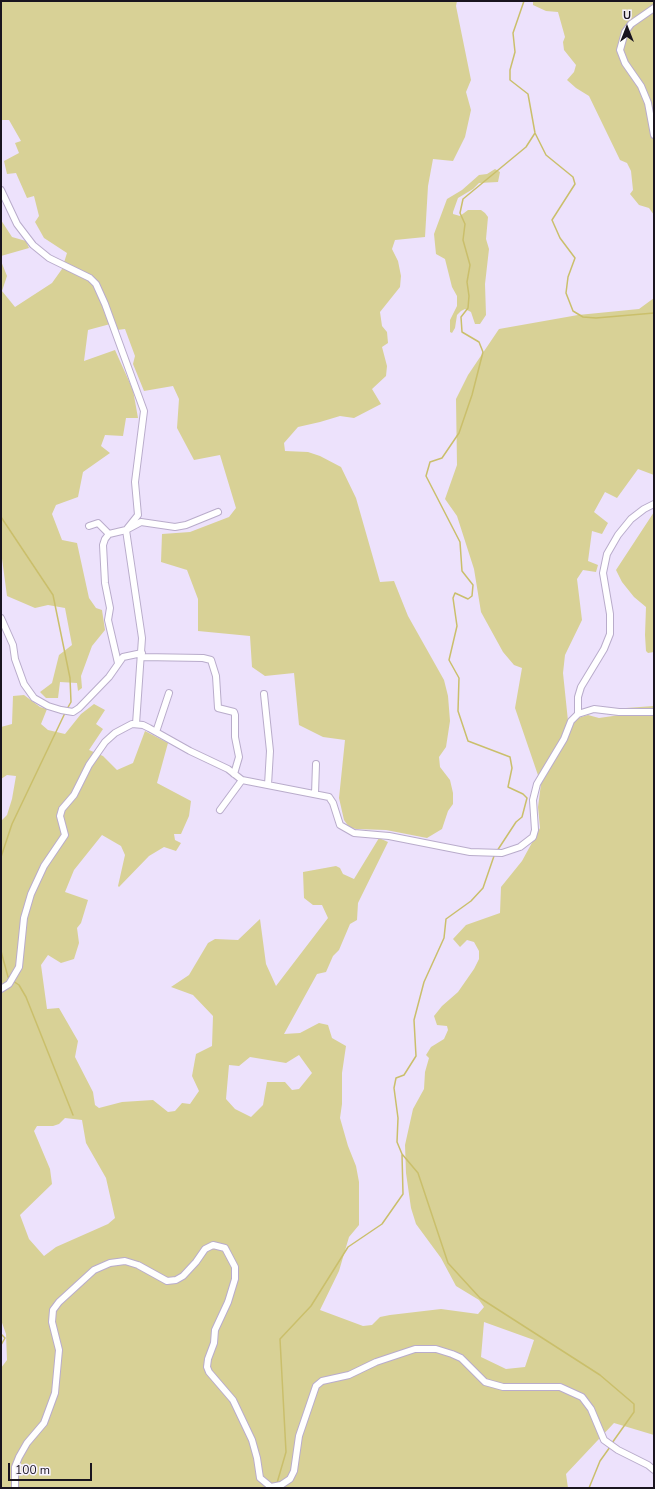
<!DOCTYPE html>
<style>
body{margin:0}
#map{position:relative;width:655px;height:1489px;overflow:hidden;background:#ede2fc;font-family:"Nunito Sans",sans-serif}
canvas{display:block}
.frame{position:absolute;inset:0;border:2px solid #19141f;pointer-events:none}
.north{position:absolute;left:607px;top:8px;width:40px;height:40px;-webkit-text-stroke:3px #f7f2ff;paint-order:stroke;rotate:0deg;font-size:11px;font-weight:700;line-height:16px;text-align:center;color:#19141f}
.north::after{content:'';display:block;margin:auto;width:14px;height:18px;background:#19141f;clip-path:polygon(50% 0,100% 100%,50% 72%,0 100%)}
.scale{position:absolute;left:8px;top:1463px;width:84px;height:18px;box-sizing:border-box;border:2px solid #19141f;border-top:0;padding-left:5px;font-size:12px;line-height:14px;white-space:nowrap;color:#19141f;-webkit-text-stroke:3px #f7f2ff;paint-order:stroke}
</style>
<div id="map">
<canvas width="655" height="1489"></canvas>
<div class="frame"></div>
<div class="north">U</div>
<div class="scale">100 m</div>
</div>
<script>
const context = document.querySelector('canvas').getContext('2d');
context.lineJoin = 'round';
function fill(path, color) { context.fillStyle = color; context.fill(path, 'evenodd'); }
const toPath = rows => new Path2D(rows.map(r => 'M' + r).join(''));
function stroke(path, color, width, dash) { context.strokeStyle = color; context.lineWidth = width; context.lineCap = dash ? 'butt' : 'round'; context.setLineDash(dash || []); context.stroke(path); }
fill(toPath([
 [1,1,457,1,456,6,471,80,466,92,471,110,465,137,453,161,433,159,428,186,425,237,395,240,392,249,398,261,401,276,400,287,380,312,382,326,387,332,388,343,382,347,387,366,386,376,372,389,381,404,354,418,340,416,320,422,298,427,284,443,285,451,308,452,320,456,341,467,356,498,380,582,394,581,408,616,444,680,448,696,450,721,446,747,439,757,440,767,450,780,453,793,453,804,448,811,442,829,427,838,386,830,356,829,349,827,344,820,339,798,345,740,323,737,299,725,294,673,265,676,252,667,250,636,198,631,198,599,187,570,161,562,162,534,190,532,229,517,236,508,220,455,194,460,177,428,179,399,173,386,144,391,133,364,135,356,125,329,117,330,114,323,88,330,84,361,115,350,133,390,138,418,126,418,123,436,105,435,101,446,110,453,83,472,78,497,56,505,52,514,62,540,77,543,89,598,96,608,102,610,105,630,92,646,81,676,82,688,78,691,77,683,60,682,58,698,46,698,40,692,52,683,59,655,72,645,65,608,48,605,35,608,7,596,1,551,1,261,7,276,2,291,15,307,52,283,62,269,67,253,44,238,35,222,39,216,34,196,27,198,16,173,7,174,4,161,19,153,15,143,21,141,9,120,1,120],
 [533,1,654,1,654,215,649,208,639,205,630,194,633,190,631,171,627,163,620,160,589,96,576,88,567,80,574,72,576,65,564,50,563,42,565,37,558,12,546,11,533,5],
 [495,169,500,172,498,182,479,183,473,189,458,198,453,212,453,214,460,216,468,210,481,210,485,213,488,217,486,239,489,249,485,284,486,315,480,324,475,324,471,312,465,309,461,311,457,315,455,328,452,333,450,332,450,320,457,306,457,296,452,287,445,259,436,254,434,234,447,199,462,190,479,175,487,174],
 [1,220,12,237,26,241,29,248,1,256],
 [654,298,654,475,638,469,617,498,605,492,594,512,608,523,602,534,592,531,588,561,598,565,596,572,583,570,577,579,582,620,565,655,563,673,568,721,588,715,599,718,620,715,626,708,654,706,654,1435,614,1423,566,1474,568,1488,1,1488,1,1368,7,1360,6,1334,1,1320,1,821,7,815,12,799,16,776,7,775,1,779,1,727,12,724,13,696,24,695,40,707,47,709,41,724,48,730,65,734,81,714,94,704,105,710,96,724,103,729,89,750,103,756,117,770,133,763,145,731,168,743,157,783,191,801,189,816,181,834,174,834,175,840,181,843,176,851,164,847,149,856,119,887,118,886,125,855,121,846,102,835,74,870,65,892,88,900,81,923,77,928,79,943,74,959,61,963,48,955,41,965,47,1009,59,1008,78,1041,75,1057,93,1092,95,1105,99,1108,122,1102,153,1100,168,1112,175,1111,182,1103,190,1104,199,1091,192,1076,196,1054,212,1046,213,1016,193,995,171,987,189,975,208,943,215,939,238,940,260,919,266,964,276,986,328,918,322,905,313,905,304,898,303,872,336,866,340,868,343,874,354,879,379,838,388,842,358,903,357,920,350,924,339,950,333,956,326,972,317,974,284,1034,300,1033,319,1023,328,1025,332,1038,346,1046,342,1073,342,1104,340,1118,348,1146,356,1166,359,1182,359,1225,349,1237,339,1271,320,1310,363,1326,372,1325,380,1317,390,1315,441,1309,478,1314,484,1307,479,1300,456,1286,441,1258,416,1224,411,1208,406,1173,405,1145,413,1109,424,1089,425,1072,429,1058,426,1055,431,1047,444,1039,448,1030,447,1026,437,1025,434,1016,442,1006,458,992,474,969,479,959,479,951,474,942,467,940,460,947,453,939,466,925,500,913,501,887,522,861,540,828,538,807,541,784,515,708,522,668,514,665,503,652,481,612,474,569,457,516,445,499,457,465,456,399,468,375,499,329,578,315,639,309],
 [299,1055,312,1073,299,1089,292,1090,285,1082,267,1082,263,1105,251,1117,235,1109,226,1099,229,1065,239,1066,250,1057,286,1063],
 [65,1118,82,1120,86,1143,106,1178,115,1218,108,1224,56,1247,44,1256,29,1239,20,1215,52,1184,50,1169,34,1131,37,1126,53,1126,59,1124],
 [484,1322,534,1340,525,1367,506,1369,481,1357],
 [654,512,654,652,648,653,646,651,645,635,646,607,634,597,622,582,616,570]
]), '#d8d196');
stroke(toPath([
 [524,1,513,33,515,52,510,70,510,80,528,94,535,133,546,155,573,177,575,184,552,220,560,238,575,258,568,277,566,293,573,311,583,317,596,318,654,313],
 [1,517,53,595,70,678,71,702,67,709],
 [497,851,516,822,522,817,527,798,523,794,508,787,512,768,510,757,468,741,458,711,459,678,449,660,457,626,453,598,455,593,468,599,472,596,473,585,462,571,460,542,426,476,430,462,442,458,459,433,472,395,483,352,479,342,462,332,461,317,468,308,469,296,467,282,470,265,463,240,465,224,460,213,463,199,526,147,535,133],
 [1,857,12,824,65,713],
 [1,951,8,977,10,978],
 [13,981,19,985,26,997,73,1115],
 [402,1154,418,1173,448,1263,480,1298,600,1375,634,1404,634,1412,612,1443],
 [1,1334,5,1338,1,1345],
 [277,1483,286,1452,280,1339,311,1306,348,1247,382,1224,403,1194,402,1154,397,1142,398,1118,394,1088,396,1078,404,1075,416,1056,414,1020,424,982,444,938,446,919,471,901,483,888,494,856],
 [589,1488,600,1461,610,1447]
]), '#cabf6b', 1.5);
const minor = toPath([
 [654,8,631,24,625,32,620,50,625,63,641,86,648,103,654,135],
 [1,190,17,224,33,245,49,258,90,278,96,284,105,304,144,411,135,482,138,515,126,530,142,638,136,724],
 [89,526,98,523,109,534,126,530,141,522,175,527,186,525,218,512],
 [109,534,105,539,103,545,105,583,110,608,108,620,118,663],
 [1,618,13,645,15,659,24,684,34,698,48,706,61,710,73,712,79,708,109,677,123,657,142,653],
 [142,657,203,658,211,660,216,676,218,708,234,712,235,715,235,737,239,757,234,774],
 [264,694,270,751,268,785],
 [578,714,578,697,581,687,604,649,610,634,610,614,603,573,607,554,618,535,631,519,644,509,654,504],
 [156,732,169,693],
 [315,794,316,764],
 [220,810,242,780],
 [1,989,9,984,19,967,24,918,31,894,44,866,65,835,60,816,62,809,74,795,89,765,105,742,115,733,132,724,143,725,149,728,190,751,228,769,242,780,329,797,333,803,340,825,354,833,389,836,470,852,502,853,520,847,533,837,535,830,533,800,537,784,564,739,571,721,578,714,594,709,619,712,654,712],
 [15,1488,15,1467,19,1457,27,1443,44,1423,55,1393,59,1350,52,1322,53,1310,59,1302,94,1270,110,1263,125,1261,138,1265,167,1281,176,1280,183,1276,196,1262,205,1249,213,1245,225,1248,235,1267,235,1279,228,1302,215,1330,214,1343,208,1359,207,1367,209,1372,233,1400,252,1440,257,1458,260,1478,271,1487,281,1485,290,1479,294,1471,299,1436,316,1386,322,1381,349,1375,376,1362,415,1349,436,1349,452,1354,461,1358,485,1382,503,1387,560,1387,582,1397,591,1409,604,1440,618,1450,648,1465,654,1470]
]);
stroke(minor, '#b9accb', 8);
stroke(minor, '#fff', 6);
</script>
